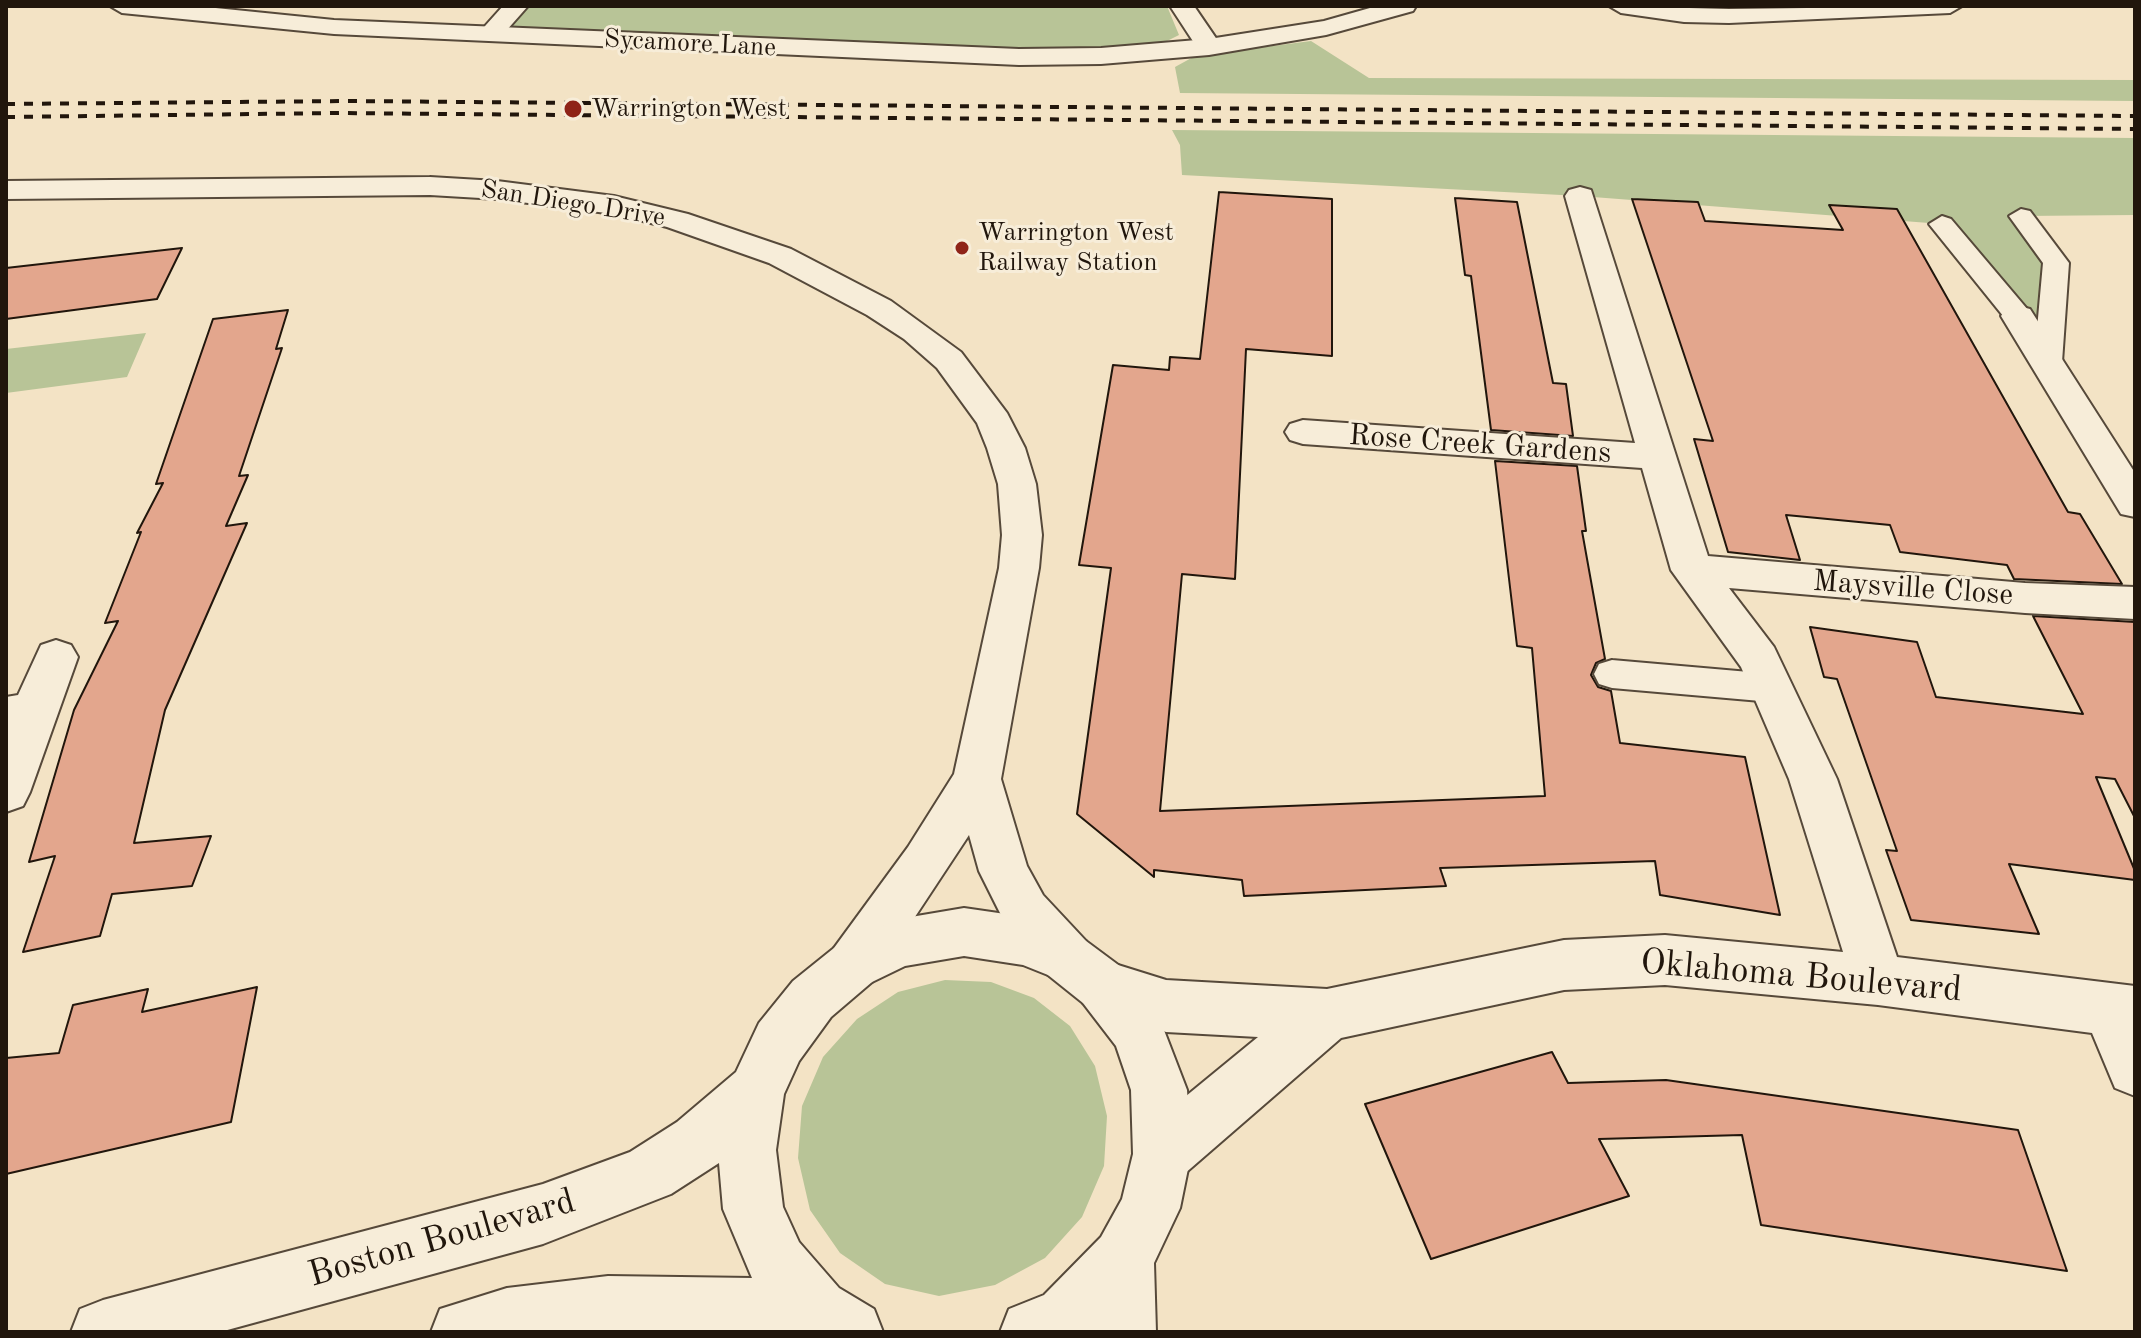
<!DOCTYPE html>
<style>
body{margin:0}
#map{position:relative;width:2141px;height:1338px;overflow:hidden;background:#f3e3c5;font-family:"Old Standard TT",serif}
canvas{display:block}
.frame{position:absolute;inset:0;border:8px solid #21160c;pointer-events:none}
</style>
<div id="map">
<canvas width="2141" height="1338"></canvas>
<div class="frame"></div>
</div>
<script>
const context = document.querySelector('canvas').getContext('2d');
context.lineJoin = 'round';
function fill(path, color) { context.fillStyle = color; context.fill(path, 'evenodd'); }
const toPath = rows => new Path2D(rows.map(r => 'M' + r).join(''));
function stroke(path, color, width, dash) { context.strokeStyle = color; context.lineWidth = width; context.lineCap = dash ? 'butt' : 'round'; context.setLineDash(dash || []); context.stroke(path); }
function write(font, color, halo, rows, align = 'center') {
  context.font = font + ' "Old Standard TT",serif'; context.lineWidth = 6; context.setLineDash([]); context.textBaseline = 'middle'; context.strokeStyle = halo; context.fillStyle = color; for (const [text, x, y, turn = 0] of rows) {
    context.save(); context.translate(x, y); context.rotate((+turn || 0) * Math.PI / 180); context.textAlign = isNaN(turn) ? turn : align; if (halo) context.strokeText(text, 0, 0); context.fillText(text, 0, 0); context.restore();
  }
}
fill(toPath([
 [516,6,1167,6,1179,35,1153,48,1101,56,489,35],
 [1311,41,1369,78,2135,80,2135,101,1180,93,1175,67,1195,56],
 [1172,130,2135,138,2135,215,2022,216,2056,263,2048,362,1942,224,1580,196,1182,175,1180,145],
 [146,333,127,377,6,393,6,349],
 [945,980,991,982,1034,998,1070,1026,1095,1066,1107,1116,1104,1166,1082,1217,1045,1258,995,1285,939,1296,885,1284,840,1253,810,1210,798,1158,802,1106,823,1057,857,1019,898,992]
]), '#b8c497');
const building = toPath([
 [1219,192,1332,199,1332,356,1246,349,1235,579,1182,574,1160,811,1545,796,1532,648,1517,646,1495,461,1577,466,1586,531,1582,531,1605,659,1596,663,1591,675,1598,687,1611,691,1620,743,1745,757,1780,915,1660,895,1655,861,1440,868,1446,886,1244,896,1242,880,1154,870,1154,877,1077,814,1111,568,1079,565,1113,365,1169,370,1170,357,1200,359,1219,192],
 [1455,198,1517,202,1553,383,1566,384,1573,436,1491,430,1471,276,1465,275,1455,198],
 [1632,199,1698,202,1705,221,1843,230,1829,205,1897,209,2068,512,2080,514,2122,584,2014,579,2007,565,1900,552,1890,525,1786,515,1800,560,1728,552,1694,439,1713,441,1632,199],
 [182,248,157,299,6,319,6,268,182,248],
 [288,310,276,349,282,348,239,476,248,475,226,526,247,523,165,710,134,843,211,836,192,886,112,894,100,936,23,952,55,856,29,862,74,710,118,621,105,623,141,532,137,533,163,483,156,484,213,319,288,310],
 [2033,616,2135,622,2135,818,2115,779,2096,777,2135,871,2135,880,2009,864,2039,934,1911,920,1886,850,1897,851,1837,679,1824,677,1810,627,1917,642,1936,697,2083,714,2033,616],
 [257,987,231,1122,6,1174,6,1058,59,1053,73,1005,148,989,142,1012,257,987],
 [1552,1052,1568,1083,1666,1080,2018,1130,2067,1271,1761,1225,1742,1135,1599,1139,1629,1196,1431,1259,1365,1104,1552,1052]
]);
fill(building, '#e3a68d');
stroke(building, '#21160c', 2);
const service = toPath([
 [2021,209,2030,211,2069,263,2062,362,2058,368,2048,371,2038,368,2034,362,2043,263,2009,216,2021,209],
 [1942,216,1951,219,2028,310,2032,316,2028,322,2008,322,1929,224,1942,216],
 [1612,660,1772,674,1785,678,1790,688,1785,698,1772,702,1612,688,1599,684,1594,674,1599,664,1612,660]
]);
const minor = toPath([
 [503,6,528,6,498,40,480,40,477,35,503,6],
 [1170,6,1194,6,1222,47,1218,52,1200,52,1170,6],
 [1609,6,1729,9,1962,6,1950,13,1729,23,1684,22,1621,13,1609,6],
 [430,177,497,181,614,196,688,214,791,249,891,301,961,352,1007,413,1025,448,1036,484,1042,535,1039,568,1001,779,1027,866,1043,895,1086,941,1093,958,1091,964,1102,960,1166,980,1327,989,1564,940,1665,935,1843,952,1789,779,1741,667,1671,570,1642,468,1303,444,1290,440,1285,432,1290,424,1303,420,1635,443,1565,196,1569,190,1580,187,1591,190,1708,556,2025,583,2135,587,2135,619,2025,613,1729,588,1774,647,1837,779,1897,957,2135,986,2135,1096,2115,1088,2092,1033,1878,1005,1665,985,1564,990,1341,1038,1183,1175,1162,1183,1141,1175,1133,1154,1141,1133,1258,1037,1166,1032,1083,1003,1075,985,1078,978,1067,983,1048,975,1007,927,979,871,969,835,872,982,853,990,834,982,827,965,834,948,908,847,954,774,999,568,1002,535,998,484,987,448,977,423,937,368,904,339,867,315,769,263,667,227,614,214,497,199,430,195,6,199,6,181,430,177],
 [2018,306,2030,309,2135,473,2135,517,2121,514,2001,316,2006,309,2018,306],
 [56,640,71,645,78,657,30,792,23,806,6,812,6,697,18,695,41,645,56,640]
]);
const tertiary = toPath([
 [110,6,196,6,334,20,1019,49,1101,48,1209,39,1324,21,1377,6,1416,6,1413,11,1326,35,1209,55,1101,64,1019,65,334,34,122,13,110,6],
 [964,908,1026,917,1086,941,1121,967,1157,1012,1187,1090,1191,1154,1180,1208,1154,1263,1156,1332,1000,1332,1009,1309,1044,1295,1101,1237,1122,1199,1133,1154,1131,1090,1116,1046,1083,1003,1048,975,1023,965,964,956,905,966,872,982,831,1017,799,1061,784,1094,776,1150,783,1207,799,1242,839,1288,874,1309,883,1332,431,1332,440,1309,507,1288,608,1276,752,1278,723,1209,719,1163,671,1194,543,1244,220,1332,71,1332,80,1309,103,1300,543,1184,630,1152,677,1122,736,1072,759,1023,793,981,834,948,899,919,964,908]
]);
stroke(service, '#56493a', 4);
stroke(minor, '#56493a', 4);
stroke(tertiary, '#56493a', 4);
fill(service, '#f7edd9');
fill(minor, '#f7edd9');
fill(tertiary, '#f7edd9');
stroke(toPath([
 [6,104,349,101,2135,116],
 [6,117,339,113,2135,129]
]), '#21160c', 4, [9, 9]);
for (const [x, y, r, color] of [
 [573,109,10,"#8f2418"],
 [962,248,8,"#8f2418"]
]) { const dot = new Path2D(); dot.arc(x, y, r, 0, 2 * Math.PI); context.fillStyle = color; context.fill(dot); stroke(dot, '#f7edd9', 3); }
write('26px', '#21160c', '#f7edd9', [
 ["Sycamore Lane",690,44,3],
 ["San Diego Drive",573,204,9]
]);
write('26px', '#21160c', '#f7edd9', [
 ["Warrington West",591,109],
 ["Warrington West",978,233],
 ["Railway Station",978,263]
], 'left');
write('30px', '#21160c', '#f7edd9', [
 ["Rose Creek Gardens",1480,445,4],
 ["Maysville Close",1913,589,4]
]);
write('36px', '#21160c', '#f7edd9', [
 ["Oklahoma Boulevard",1801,977,5],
 ["Boston Boulevard",442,1239,-16]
]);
</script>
